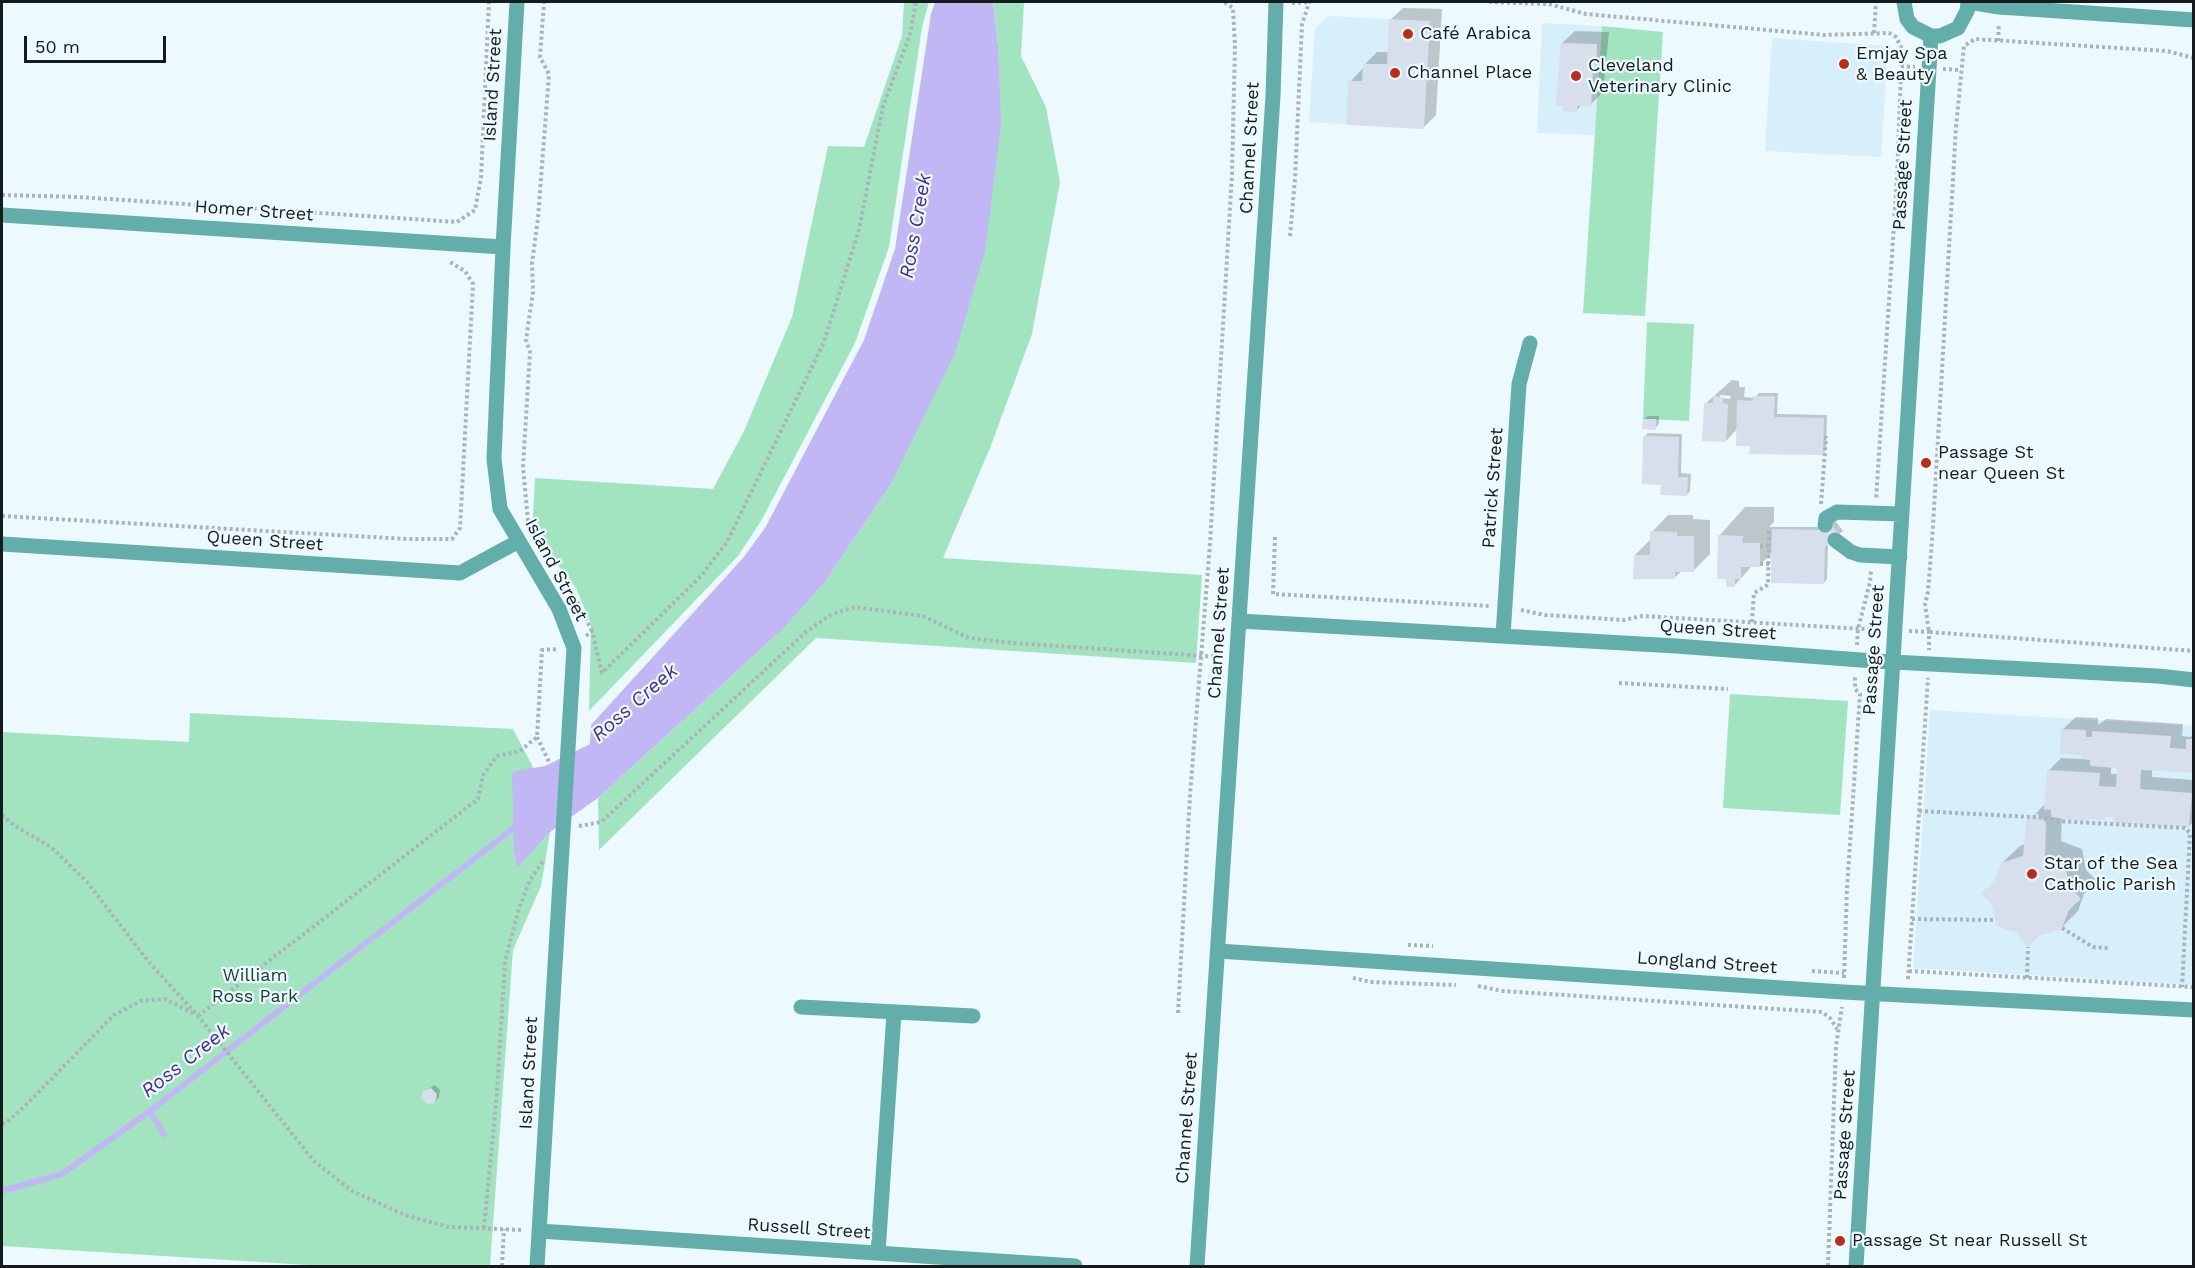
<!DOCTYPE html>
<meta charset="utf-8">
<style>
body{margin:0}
#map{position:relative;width:2195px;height:1268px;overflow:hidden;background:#ecf9ff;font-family:"Work Sans",sans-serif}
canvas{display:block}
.frame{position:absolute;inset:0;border:3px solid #161c1e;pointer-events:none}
.scale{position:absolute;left:24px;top:36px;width:142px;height:27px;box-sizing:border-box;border:3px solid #161c1e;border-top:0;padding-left:8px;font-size:18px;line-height:21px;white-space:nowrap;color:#161c1e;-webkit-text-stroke:4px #ecf9ff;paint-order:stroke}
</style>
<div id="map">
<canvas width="2195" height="1268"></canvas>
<div class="frame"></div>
<div class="scale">50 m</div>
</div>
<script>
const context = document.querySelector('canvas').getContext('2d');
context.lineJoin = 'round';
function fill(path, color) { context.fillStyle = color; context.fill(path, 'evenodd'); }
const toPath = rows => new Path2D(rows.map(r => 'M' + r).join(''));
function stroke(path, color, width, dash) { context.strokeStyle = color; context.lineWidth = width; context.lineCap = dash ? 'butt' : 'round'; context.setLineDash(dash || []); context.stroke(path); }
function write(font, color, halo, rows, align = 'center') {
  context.font = font + ' "Work Sans",sans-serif'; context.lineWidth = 4.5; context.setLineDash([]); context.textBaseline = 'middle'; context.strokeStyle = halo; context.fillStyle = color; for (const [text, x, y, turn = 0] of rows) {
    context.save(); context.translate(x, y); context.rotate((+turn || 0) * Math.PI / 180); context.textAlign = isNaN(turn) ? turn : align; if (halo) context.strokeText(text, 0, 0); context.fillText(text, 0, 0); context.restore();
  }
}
fill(toPath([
 [1328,16,1430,21,1424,129,1309,122,1315,29],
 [1542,23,1602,26,1595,135,1537,133],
 [1772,38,1888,46,1881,157,1765,151],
 [1930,710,2193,726,2193,985,1913,968]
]), '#d7effa');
fill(toPath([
 [904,2,929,2,922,27,889,247,855,343,761,521,738,556,589,711,591,624,576,588,532,533,535,478,713,489,744,431,792,317,828,146,864,147,902,36],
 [993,2,1024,2,1021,56,1046,107,1060,182,1032,334,990,448,943,558,1202,575,1196,663,816,638,599,850,598,798,784,628,825,582,889,487,998,45],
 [1602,26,1663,32,1645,316,1583,313],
 [1647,322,1694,324,1689,421,1643,419],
 [1730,694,1848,701,1840,815,1723,808],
 [190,713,513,729,534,769,514,771,514,852,517,867,550,832,541,886,513,950,490,1266,324,1266,2,1246,2,732,189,742]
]), '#a3e4c0');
fill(toPath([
 [935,2,993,2,998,45,1001,125,985,251,955,353,891,484,825,582,784,628,598,798,550,832,517,868,514,852,512,776,514,771,545,766,590,744,591,725,743,558,765,528,864,340,895,249,931,14]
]), '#c1b7f4');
fill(toPath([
 [1403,8,1442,9,1436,115,1423,128,1350,82,1362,69,1364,69,1365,64,1377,52,1389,52,1390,20],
 [1575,31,1609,32,1603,92,1590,105,1582,104,1576,111,1562,43],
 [1732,380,1739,381,1739,387,1745,387,1744,397,1755,398,1759,393,1778,393,1777,414,1827,415,1826,450,1822,454,1738,428,1726,441,1706,403],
 [1720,395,1731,396,1730,399,1720,398],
 [1648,416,1659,416,1659,424,1655,428,1644,419],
 [1648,433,1682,434,1681,473,1691,474,1690,491,1687,495,1662,484,1645,436],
 [1745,507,1774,507,1774,522,1769,527,1823,527,1834,519,1843,531,1828,543,1827,579,1824,583,1774,551,1759,566,1751,567,1734,586,1719,536],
 [1668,515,1693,515,1693,519,1710,520,1710,554,1693,571,1682,571,1674,578,1635,555,1651,539,1652,532],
 [2076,717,2098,718,2098,725,2106,719,2183,724,2182,736,2190,737,2194,734,2194,772,2152,769,2152,777,2194,780,2194,821,2189,826,2115,816,2106,815,2103,819,2062,816,2061,841,2082,849,2086,870,2097,881,2084,894,2078,911,2061,928,1996,880,2002,863,2020,846,2025,844,2027,822,2046,803,2048,771,2061,758,2084,759,2084,754,2063,729],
 [2111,766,2118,767,2118,774,2111,774],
 [435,1085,440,1090,439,1097,435,1101,425,1091]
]), '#0003');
stroke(toPath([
 [150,1111,164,1134],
 [2,1191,62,1174,150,1111,519,824]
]), '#c1b7f4', 6);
fill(toPath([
 [1389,19,1430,21,1424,129,1346,125,1348,81,1362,81,1363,64,1387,64],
 [1561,43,1597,44,1596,72,1593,72,1591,106,1577,106,1577,112,1563,111,1563,106,1556,105],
 [1713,396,1723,397,1723,403,1728,404,1726,442,1702,441,1704,403,1713,403],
 [1753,396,1775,396,1774,417,1824,418,1823,455,1749,454,1750,446,1736,446,1737,400,1753,401],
 [1643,419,1656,419,1656,430,1642,429],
 [1643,436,1679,437,1678,477,1688,477,1687,496,1660,495,1661,485,1642,484],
 [1829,522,1840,536,1825,547,1824,584,1771,583,1772,529,1818,530],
 [1650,531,1677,532,1677,536,1694,536,1694,572,1675,572,1675,579,1633,579,1634,555,1650,555],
 [1718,535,1743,536,1742,543,1760,543,1760,567,1741,567,1741,579,1735,579,1735,587,1726,587,1726,579,1717,579],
 [2061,729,2086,730,2086,737,2092,737,2092,731,2171,736,2170,748,2186,749,2186,739,2194,739,2194,773,2141,770,2140,789,2192,793,2189,827,2113,823,2114,817,2104,817,2103,820,2087,819,2087,821,2051,817,2051,810,2044,809,2047,770,2100,773,2099,786,2116,787,2117,768,2090,766,2090,760,2082,759,2082,755,2060,754],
 [2036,812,2046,823,2045,858,2065,866,2070,887,2081,899,2069,910,2061,930,2040,935,2028,947,2017,933,1997,926,1992,905,1981,893,1994,882,2001,863,2023,856,2026,821],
 [431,1088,437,1094,435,1103,427,1104,421,1099,423,1091]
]), '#d6dfeb');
stroke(toPath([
 [1489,2,1549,4,1586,14,1824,35,1889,33,1896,37,1902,49,1897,178,1876,500],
 [1292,3,1311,2],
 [1874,33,1876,2],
 [1998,41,1999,23],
 [2194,58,2167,51,1975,39,1964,46,1956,127,1933,526,1928,592,1925,604,1929,632,2194,651],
 [1901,66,1915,67],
 [1943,69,1960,70],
 [2,195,78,197,457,222,475,210,481,178,489,2],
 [1290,236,1295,179,1302,24,1309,3],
 [1821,504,1826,438,1824,438],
 [2,516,407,539,452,539,460,528,473,284,465,271,448,261],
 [528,521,523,467,530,352,526,340,533,292,532,263,538,218,549,74,540,57,544,2],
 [1275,537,1273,594,1490,606],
 [1760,546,1769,546],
 [1760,564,1769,564],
 [558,571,573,594,592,631],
 [1521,610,1545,615,1624,620,1642,616,1881,630],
 [1752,622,1754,593,1768,585,1769,530],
 [1909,631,1929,632,1929,650],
 [586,636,592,631,602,673,701,576,727,542,824,342,859,230,883,106,910,35,916,2],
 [1857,645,1858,629,1870,582,1871,570],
 [1619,683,1728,689],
 [537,737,550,764],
 [1919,811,2050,818,2057,821,2185,828,2190,833,2182,987],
 [2,815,15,826,51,847,87,882,148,961,198,1016,314,1161,352,1191,405,1215,449,1227,523,1230],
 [579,826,601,822,807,631,832,614,855,607,923,616,969,638,1012,643,1221,657],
 [1912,919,1995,920],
 [2062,928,2093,947,2108,948],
 [1408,945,1433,946],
 [1812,971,1844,973],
 [1909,971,2194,987],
 [1353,978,1371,982,1456,985],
 [1844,978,1847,888,1860,694,1855,689,1855,676],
 [2027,978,2028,947],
 [1908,979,1928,678],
 [1478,986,1503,991,1822,1012,1830,1018,1837,1029],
 [1178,1013,1190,795,1210,544,1232,174,1235,45,1233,8,1224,2],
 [198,1016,478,799,483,775,497,756,520,751,537,737,542,650,559,649],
 [2,1124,7,1122,24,1107,114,1015,141,1001,165,999,195,1014],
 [484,1228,497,1092,505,961,519,908,530,880,544,860],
 [502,1266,504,1229],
 [1828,1266,1836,1046,1842,1007]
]), '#a9b4b9', 4, [3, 3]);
stroke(toPath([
 [517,2,503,247,494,459,500,509,559,609,574,648,537,1266],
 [1904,2,1907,19,1913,27,1931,36,1940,36,1958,28,1967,11,1968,2],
 [1968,2,1999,7,2194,20],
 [2,215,503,247],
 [1825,525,1826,518,1837,512,1902,514],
 [1835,540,1851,552,1860,555,1900,557],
 [2,544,460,573,519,541],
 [1239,621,1676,646,1874,661,2158,676,2194,680],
 [1503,636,1519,384,1530,343],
 [1218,951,1843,992,2194,1010],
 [801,1007,973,1016],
 [539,1231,1075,1266],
 [878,1253,894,1013],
 [1197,1266,1273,96,1276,2],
 [1856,1266,1931,36]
]), '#63aeab', 15);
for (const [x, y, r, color] of [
 [1408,34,6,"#b92d1a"],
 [1844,64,6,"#b92d1a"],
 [1395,73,6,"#b92d1a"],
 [1576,76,6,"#b92d1a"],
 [1926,463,6,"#b92d1a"],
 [2032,874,6,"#b92d1a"],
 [1840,1241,6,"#b92d1a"]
]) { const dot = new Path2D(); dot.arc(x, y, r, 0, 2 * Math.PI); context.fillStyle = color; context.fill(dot); stroke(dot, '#ecf9ff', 2); }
write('18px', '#161c1e', '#ecf9ff', [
 ["Café Arabica",1420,34],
 ["Emjay Spa",1856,54],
 ["& Beauty",1856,75],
 ["Cleveland",1588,66],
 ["Veterinary Clinic",1588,87],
 ["Channel Place",1407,73],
 ["Passage St",1938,453],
 ["near Queen St",1938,474],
 ["Star of the Sea",2044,864],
 ["Catholic Parish",2044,885],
 ["Passage St near Russell St",1852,1241]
], 'left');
write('18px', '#161c1e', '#ecf9ff', [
 ["Island Street",493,85,-87],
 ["Channel Street",1250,148,-87],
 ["Passage Street",1903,165,-87],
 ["Homer Street",254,211,4],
 ["Patrick Street",1493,488,-86],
 ["Queen Street",265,541,4],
 ["Island Street",556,570,62],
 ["Queen Street",1718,630,4],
 ["Channel Street",1219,633,-86],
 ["Passage Street",1874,650,-86],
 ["Longland Street",1707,963,4],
 ["Island Street",529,1073,-87],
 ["Channel Street",1187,1118,-86],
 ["Passage Street",1845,1135,-86],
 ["Russell Street",809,1229,4]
]);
write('18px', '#183d2a', '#ecf9ff', [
 ["William",255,976],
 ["Ross Park",255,997]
]);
write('italic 20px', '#493086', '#ecf9ff', [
 ["Ross Creek",916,226,-80],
 ["Ross Creek",635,703,-41],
 ["Ross Creek",186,1061,-38]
]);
</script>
